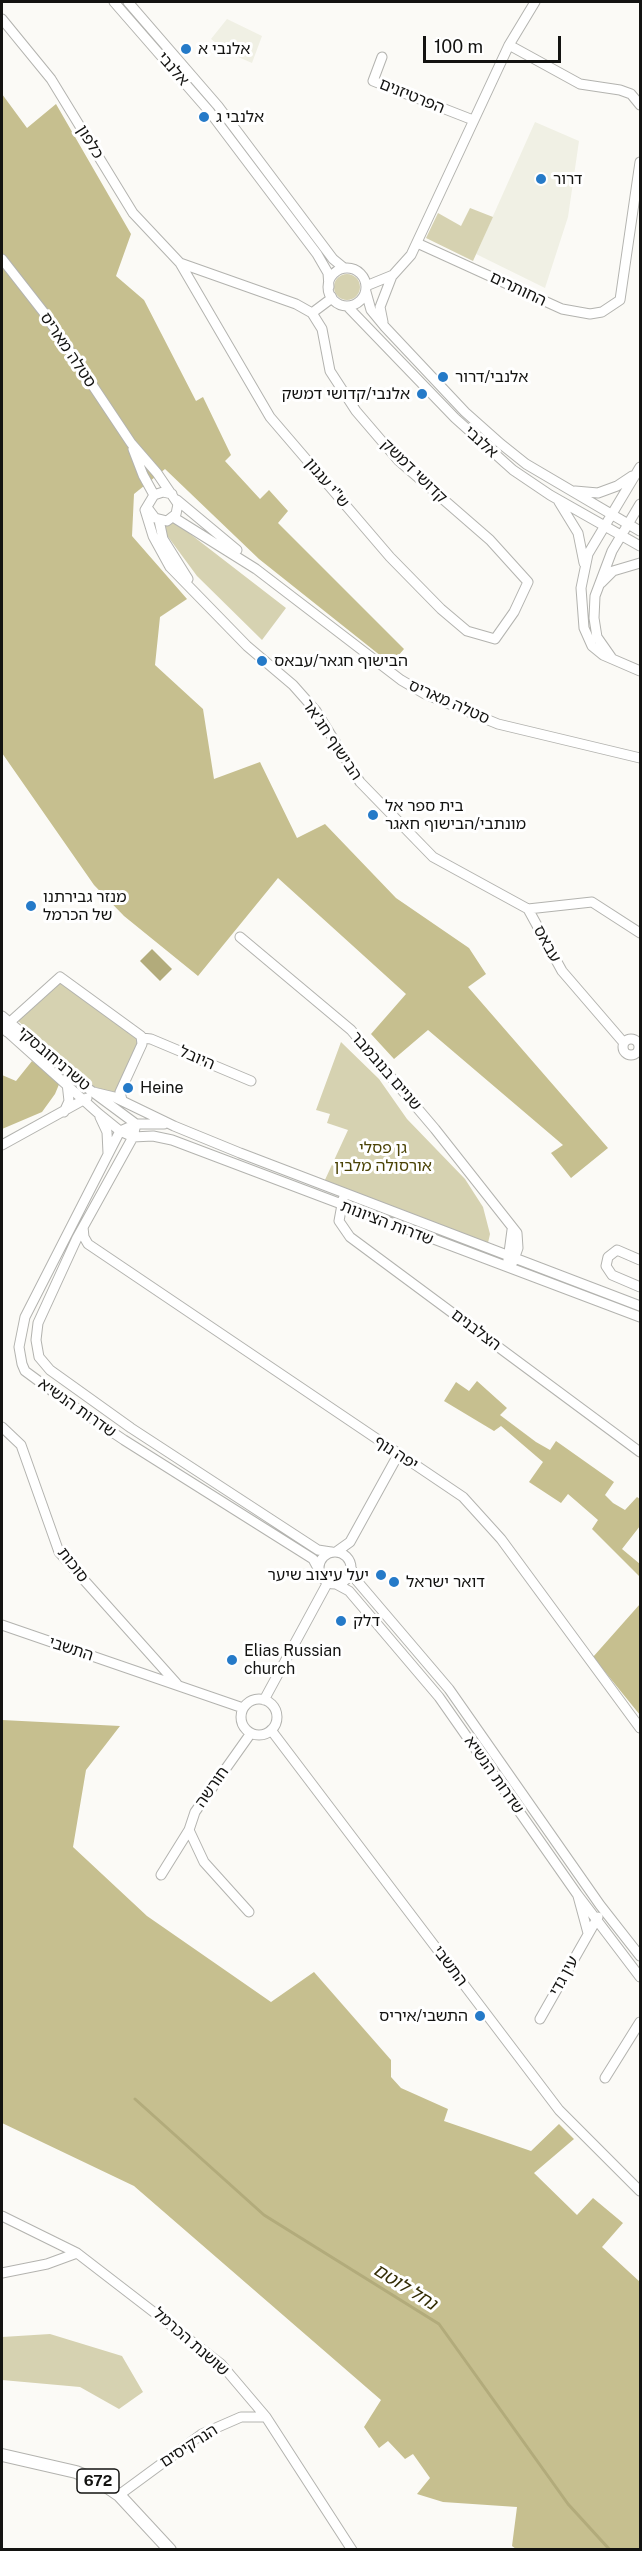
<!DOCTYPE html>
<meta charset="utf-8">
<style>
body{margin:0}
#map{position:relative;width:642px;height:2551px;overflow:hidden;background:#fbfaf6;font-family:"Public Sans",sans-serif}
canvas{display:block}
.frame{position:absolute;inset:0;border:3px solid #131311;pointer-events:none}
.scale{position:absolute;left:423px;top:36px;width:138px;height:27px;box-sizing:border-box;border:3px solid #131311;border-top:0;padding-left:8px;font-size:18px;line-height:21px;white-space:nowrap;color:#131311;-webkit-text-stroke:4px #fff;paint-order:stroke}
</style>
<div id="map">
<canvas width="642" height="2551"></canvas>
<div class="frame"></div>
<div class="scale">100 m</div>
</div>
<script>
const context = document.querySelector('canvas').getContext('2d');
context.lineJoin = 'round';
function fill(path, color) { context.fillStyle = color; context.fill(path, 'evenodd'); }
const toPath = rows => new Path2D(rows.map(r => 'M' + r).join(''));
function stroke(path, color, width, dash) { context.strokeStyle = color; context.lineWidth = width; context.lineCap = dash ? 'butt' : 'round'; context.setLineDash(dash || []); context.stroke(path); }
function write(font, color, halo, rows, align = 'center') {
  context.font = font + ' "Public Sans","Noto Sans Hebrew",sans-serif'; context.lineWidth = 6; context.setLineDash([]); context.textBaseline = 'middle'; context.strokeStyle = halo; context.fillStyle = color; for (const [text, x, y, turn = 0] of rows) {
    context.save(); context.translate(x, y); context.rotate((+turn || 0) * Math.PI / 180); context.textAlign = isNaN(turn) ? turn : align; if (halo) context.strokeText(text, 0, 0); context.fillText(text, 0, 0); context.restore();
  }
}
fill(toPath([
 [227,19,262,36,252,63,229,53,211,39],
 [535,122,579,141,568,217,545,288,476,254]
]), '#f0f0e4');
fill(toPath([
 [470,208,493,217,473,261,426,238,438,213,461,226],
 '334 287a13 13 0 1 1 26 0a13 13 0 1 1-26 0Z',
 [166,521,176,523,286,608,262,640,197,576,166,534,163,528],
 [60,982,137,1036,138,1045,115,1093,91,1086,17,1020],
 [341,1042,379,1079,407,1119,465,1179,483,1207,490,1234,488,1243,324,1182,348,1130,327,1123,330,1114,316,1110],
 [50,2334,122,2356,143,2392,119,2409,80,2387,2,2380,2,2337]
]), '#d6d2b1');
fill(toPath([
 [2,94,27,128,56,104,131,234,116,276,144,300,196,401,203,397,231,455,225,461,260,499,269,490,288,511,278,523,404,649,391,664,259,559,165,469,134,494,132,536,187,599,160,617,155,665,203,709,214,779,260,762,297,838,325,824,396,898,469,948,486,974,468,987,608,1148,571,1178,551,1153,563,1145,428,1030,394,1059,371,1034,406,994,278,878,198,976,124,916,94,885,2,753],
 [32,1061,60,1082,55,1094,42,1112,2,1129,2,1075,16,1081],
 [477,1381,507,1408,500,1415,536,1442,550,1450,556,1441,614,1482,605,1495,613,1503,625,1510,637,1497,640,1499,640,1526,622,1549,640,1564,640,1577,592,1529,598,1520,568,1494,561,1503,529,1482,543,1462,501,1426,494,1431,444,1401,456,1382,469,1391],
 [640,1604,640,1715,593,1657],
 [2,1720,120,1726,86,1770,73,1847,147,1916,271,2002,314,1972,391,2060,391,2077,401,2088,448,2109,444,2121,531,2151,559,2124,574,2139,534,2173,577,2215,593,2198,623,2223,602,2247,640,2282,640,2549,516,2549,512,2546,517,2507,443,2502,417,2494,430,2478,413,2454,405,2459,388,2441,379,2448,364,2427,381,2400,134,2186,2,2123]
]), '#c6bf8f');
fill(toPath([
 [152,949,172,969,160,981,140,961]
]), '#b2ab7b');
stroke(toPath([
 [135,2099,264,2215,439,2324,568,2504,610,2550]
]), '#b2ab7b', 3);
const minor = toPath([
 [114,2,209,111,317,254,328,273,329,287],
 [128,2,218,106,333,259,344,268],
 [2,19,51,79,133,213,180,263,270,417,390,557,441,609,467,631,495,639,514,612,528,582,490,540,398,460,356,411,330,371,322,329,312,313,296,304,180,263],
 [509,45,580,84,620,90,631,94,640,105],
 [382,57,373,81,473,120],
 [417,243,562,309,590,314,602,312,620,300,640,162],
 [2,259,45,314,131,443,157,473,178,504,176,514,167,521,155,518,149,510],
 '328 287a19 19 0 1 1 38 0a19 19 0 1 1-38 0Z',
 [366,286,393,275,411,255,509,45,535,2],
 [366,292,371,310,385,327,465,412,501,444,526,464,640,531],
 [347,306,455,418,513,470,550,495,640,546],
 [312,313,332,298,331,296],
 [383,322,380,307,392,276],
 [133,449,143,475,154,495],
 [640,467,588,554,581,588,584,628,592,646,603,655,640,671],
 [575,491,598,493,617,486,632,476],
 [172,494,163,492,154,495,145,510,153,536,170,567,247,646,293,685,316,711,360,782,433,857,528,909],
 [177,500,237,550],
 [559,502,578,533,584,563],
 [173,517,256,569,401,680,425,694,498,724,640,758],
 [159,520,163,539,188,579],
 [601,583,613,571,640,563],
 [611,657,597,637,594,618,595,596,612,551,640,504],
 [528,909,562,971,624,1043],
 [528,909,592,902,640,933],
 [240,937,351,1030,435,1129,517,1233,518,1248,513,1262],
 [2,1016,86,1087,136,1124],
 [2,1027,99,1114,120,1131,133,1137,153,1136,172,1140,640,1317],
 [7,1032,10,1022,60,977,141,1036,142,1044,120,1092,122,1100],
 [142,1038,151,1039,251,1081],
 '623 1047a8 8 0 1 1 16 0a8 8 0 1 1-16 0Z',
 [93,1092,114,1097,174,1126,240,1153,640,1306],
 [64,1112,69,1101,67,1083],
 [100,1117,107,1132,108,1153],
 [136,1124,133,1137,77,1238,38,1323,36,1340,39,1357,50,1370,131,1428,318,1550,331,1552],
 [120,1131,25,1317,19,1347,22,1364,25,1371,63,1399,124,1440,313,1559,319,1570],
 [120,1131,136,1124,164,1124],
 [2,1145,87,1098],
 [343,1199,339,1221,350,1237,640,1452],
 [83,1227,84,1237,88,1244,463,1497,501,1539,640,1728],
 [508,1260,512,1230],
 [640,1260,617,1250,608,1257,606,1266,612,1275,640,1287],
 [2,1427,21,1445,59,1552,177,1684],
 [336,1552,350,1542,398,1455],
 '319 1568a16 16 0 1 1 32 0a16 16 0 1 1-32 0Z',
 [351,1568,357,1581,449,1689,600,1905,640,1956],
 [336,1584,349,1591,439,1697,577,1894,640,1977],
 [2,1625,243,1708],
 '241 1717a18 18 0 1 1 36 0a18 18 0 1 1-36 0Z',
 [264,1700,328,1582],
 [271,1730,559,2110,640,2191],
 [189,1830,204,1862,249,1912],
 [161,1875,189,1830,195,1812,251,1733],
 [578,1896,588,1933],
 [540,2019,598,1917],
 [605,2078,640,2022],
 [2,2216,77,2253,221,2364,266,2417,352,2550],
 [2,2273,47,2264,77,2253],
 [119,2495,202,2434,241,2417,266,2417]
]);
const major = toPath([
 [2,2455,76,2472,100,2482,119,2495,170,2550]
]);
stroke(minor, '#b3b3af', 11);
stroke(major, '#b3b3af', 14);
stroke(minor, '#fff', 9);
stroke(major, '#fff', 12);
for (const [x, y, r, color] of [
 [186,49,6,"#257ac8"],
 [204,117,6,"#257ac8"],
 [541,179,6,"#257ac8"],
 [443,377,6,"#257ac8"],
 [422,394,6,"#257ac8"],
 [262,661,6,"#257ac8"],
 [373,815,6,"#257ac8"],
 [31,906,6,"#257ac8"],
 [128,1088,6,"#257ac8"],
 [381,1575,6,"#257ac8"],
 [394,1582,6,"#257ac8"],
 [341,1621,6,"#257ac8"],
 [232,1660,6,"#257ac8"],
 [480,2016,6,"#257ac8"]
]) { const dot = new Path2D(); dot.arc(x, y, r, 0, 2 * Math.PI); context.fillStyle = color; context.fill(dot); stroke(dot, '#fff', 2); }
for (const [x, y, w] of [
 [98,2481,42]
]) { const box = new Path2D(); box.roundRect(x - w / 2, y - 12, w, 24, 4.5); context.fillStyle = '#fff'; context.fill(box); stroke(box, '#131311', 1.5); }
write('bold 15px', '#131311', null, [
 ["672",98,2481]
]);
write('16px', '#131311', '#fff', [
 ["אלנבי א",198,49],
 ["אלנבי ג",216,117],
 ["דרור",553,179],
 ["אלנבי/דרור",455,377],
 ["אלנבי/קדושי דמשק",410,394,"right"],
 ["הבישוף חגאר/עבאס",274,661],
 ["בית ספר אל",385,806],
 ["מונתבי/הבישוף חאגר",385,824],
 ["מנזר גבירתנו",43,897],
 ["של הכרמל",43,915],
 ["Heine",140,1088],
 ["יעל עיצוב שיער",369,1575,"right"],
 ["דואר ישראל",406,1582],
 ["דלק",353,1621],
 ["Elias Russian",244,1651],
 ["church",244,1669],
 ["התשבי/איריס",468,2016,"right"]
], 'left');
write('16px', '#131311', '#fff', [
 ["אלנבי",173,69,49],
 ["הפרטיזנים",412,96,22],
 ["כלפון",90,142,58],
 ["החותרים",518,289,25],
 ["סטלה מאריס",68,350,56],
 ["אלנבי",481,442,42],
 ["קדושי דמשק",414,471,44],
 ["ש\"י עגנון",327,483,50],
 ["סטלה מאריס",449,702,24],
 ["הבישוף חג'אר",332,740,56],
 ["עבאס",547,944,61],
 ["היובל",197,1058,23],
 ["טשרניחובסקי",54,1059,40],
 ["שניים בנובמבר",386,1071,49],
 ["שדרות הציונות",387,1223,21],
 ["הצלבנים",476,1330,37],
 ["שדרות הנשיא",77,1408,35],
 ["יפה נוף",396,1453,33],
 ["סוכות",73,1565,52],
 ["התשבי",71,1649,18],
 ["שדרות הנשיא",494,1775,55],
 ["חורשה",212,1787,-55],
 ["התשבי",450,1966,53],
 ["עין גדי",564,1976,-61],
 ["שושנת הכרמל",191,2342,41],
 ["הנרקיסים",189,2446,-33]
]);
write('16px', '#4a4204', '#fff', [
 ["גן פסלי",383,1148],
 ["אורסולה מלבין",383,1166]
]);
write('italic 18px', '#332d05', '#fff', [
 ["נחל לוטם",405,2287,32]
]);
</script>
